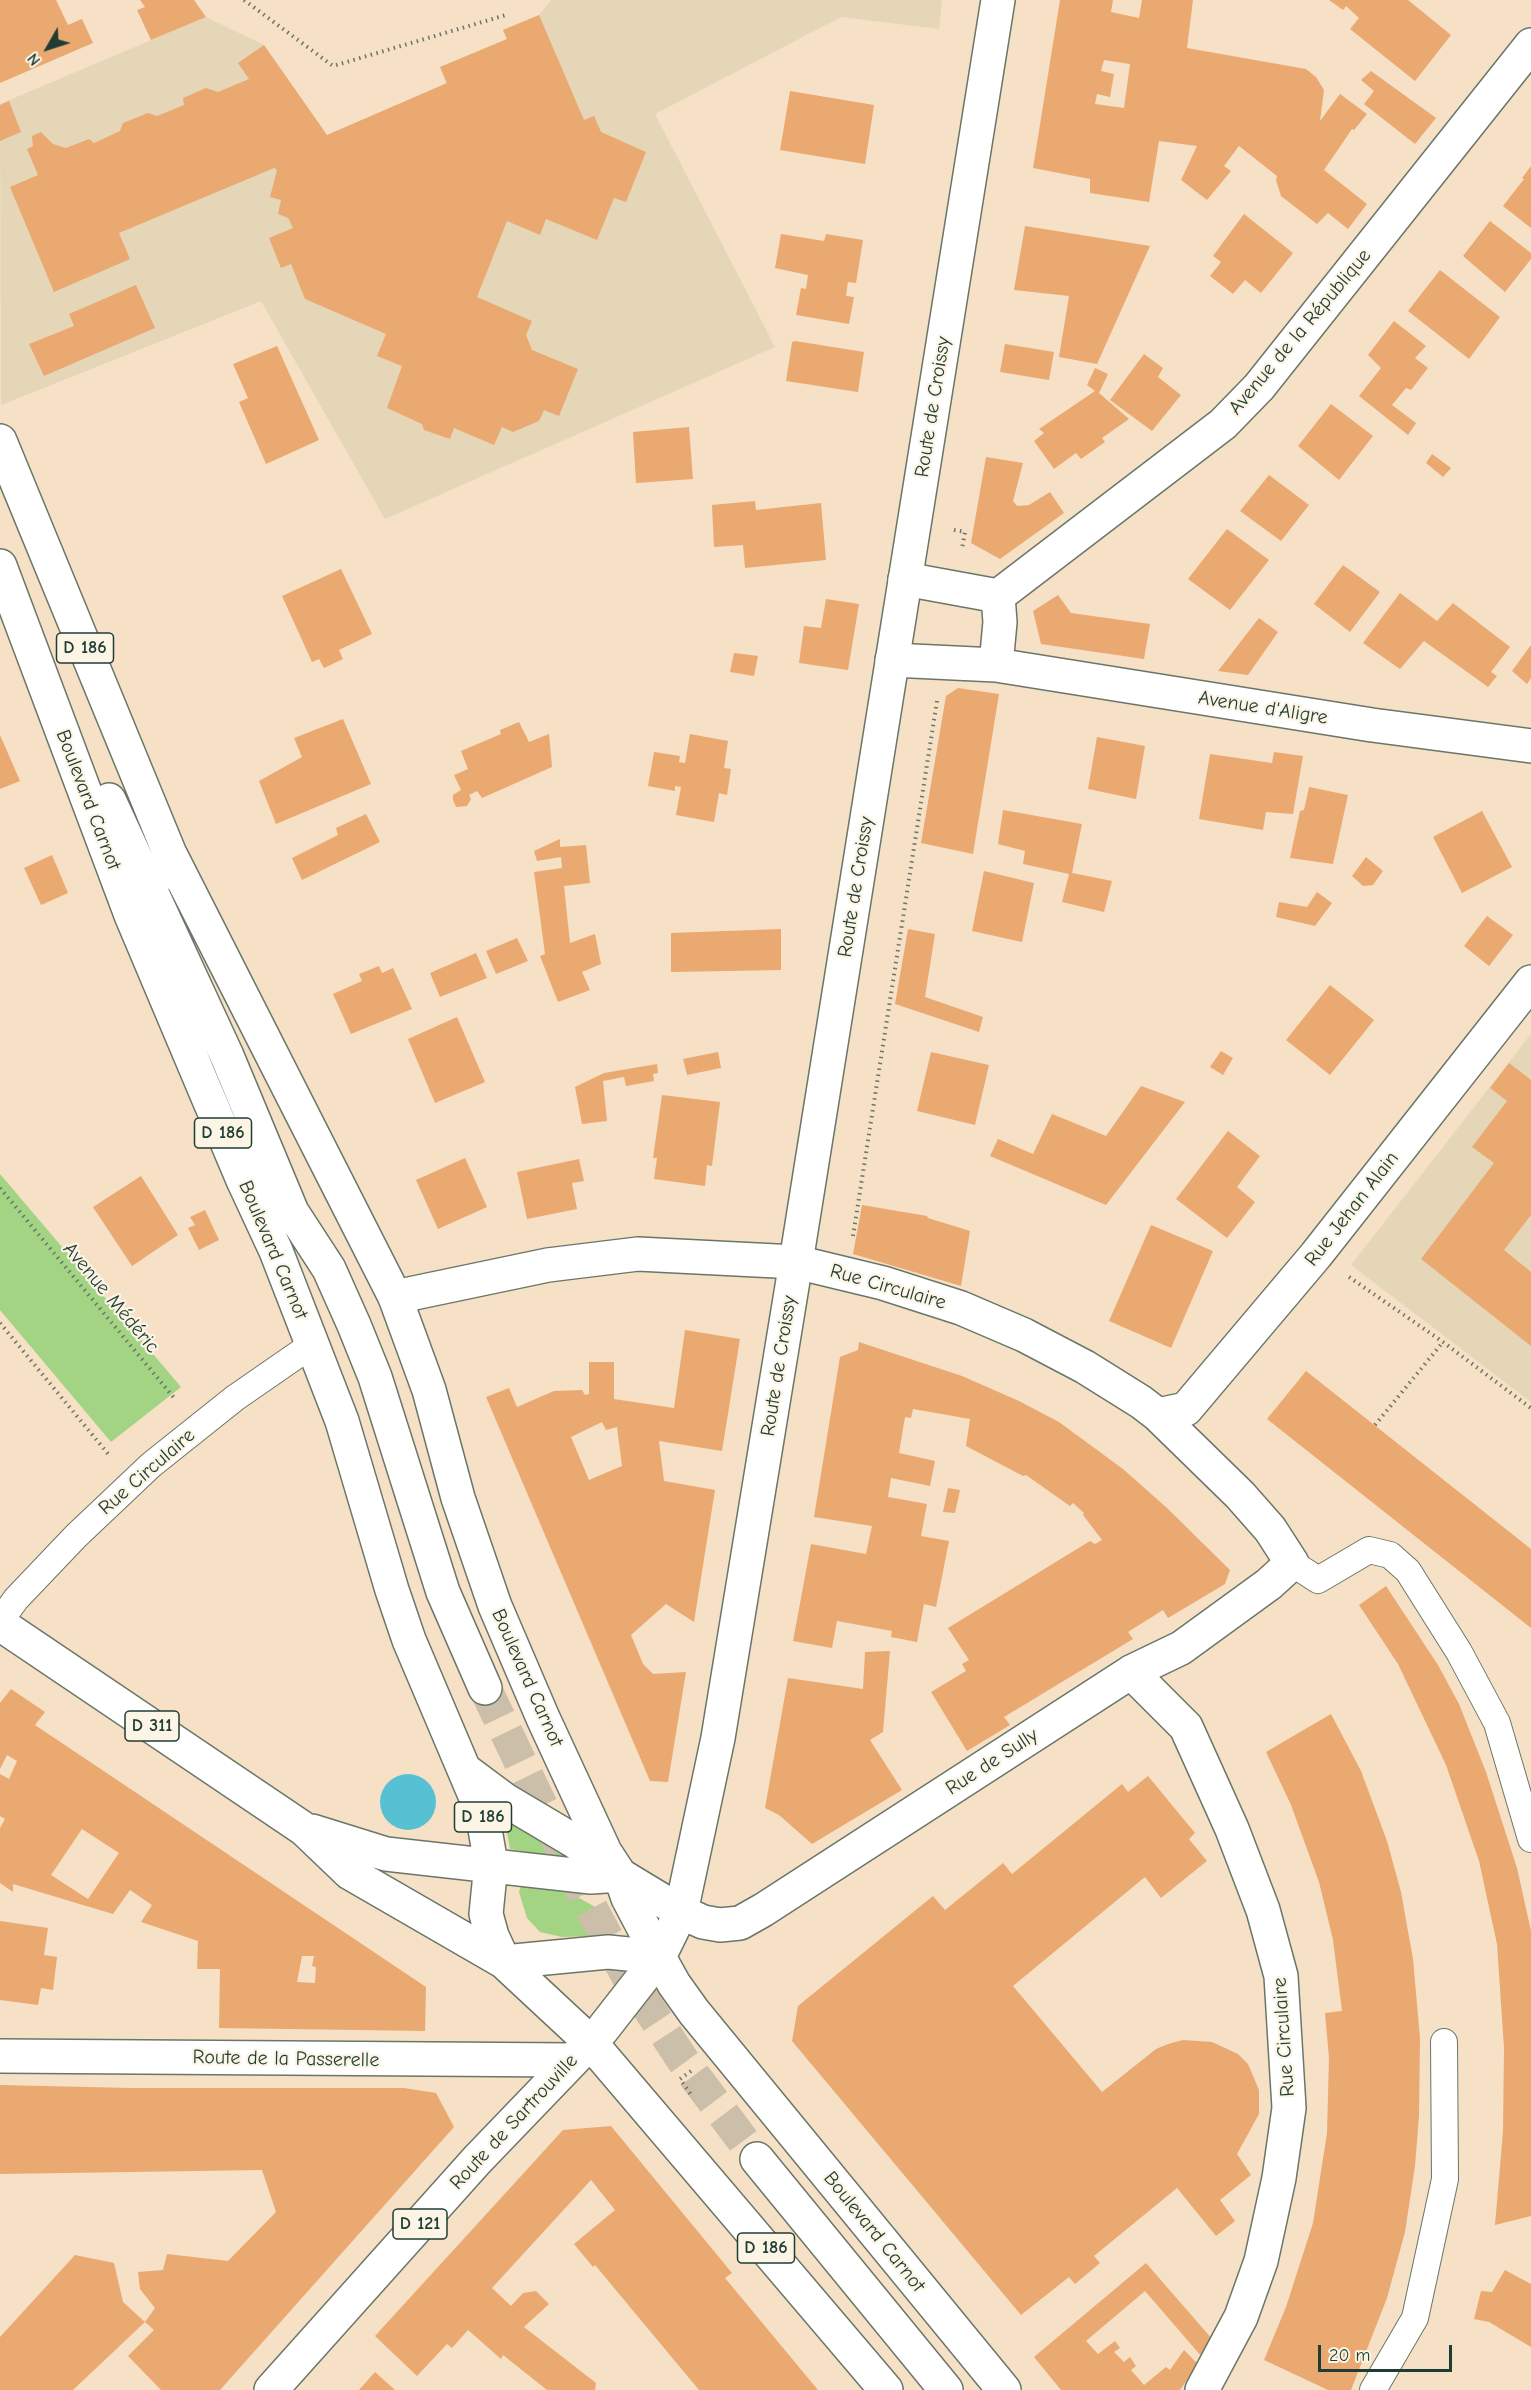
<!DOCTYPE html>
<meta charset="utf-8">
<style>
body{margin:0}
#map{position:relative;width:1531px;height:2390px;overflow:hidden;background:#f6e0c6;font-family:"Comic Neue",sans-serif}
canvas{display:block}
.north{position:absolute;left:18px;top:18px;width:60px;height:60px;-webkit-text-stroke:4px #fcf5e5;paint-order:stroke;rotate:231deg;font-size:16px;font-weight:700;line-height:24px;text-align:center;color:#1f3d34}
.north::after{content:'';display:block;margin:auto;width:21px;height:27px;background:#1f3d34;clip-path:polygon(50% 0,100% 100%,50% 72%,0 100%)}
.scale{position:absolute;left:1318px;top:2345px;width:134px;height:27px;box-sizing:border-box;border:3px solid #1f3d34;border-top:0;padding-left:8px;font-size:18px;line-height:21px;white-space:nowrap;color:#1f3d34;-webkit-text-stroke:4px #fcf5e5;paint-order:stroke}
</style>
<div id="map">
<canvas width="1531" height="2390"></canvas>
<div class="north">N</div>
<div class="scale">20 m</div>
</div>
<script>
const context = document.querySelector('canvas').getContext('2d');
context.lineJoin = 'round';
function fill(path, color) { context.fillStyle = color; context.fill(path, 'evenodd'); }
const toPath = rows => new Path2D(rows.map(r => 'M' + r).join(''));
function stroke(path, color, width, dash) { context.strokeStyle = color; context.lineWidth = width; context.lineCap = dash ? 'butt' : 'round'; context.setLineDash(dash || []); context.stroke(path); }
function write(font, color, halo, rows, align = 'center') {
  context.font = font + ' "Comic Neue",sans-serif'; context.lineWidth = 4.5; context.setLineDash([]); context.textBaseline = 'middle'; context.strokeStyle = halo; context.fillStyle = color; for (const [text, x, y, turn = 0] of rows) {
    context.save(); context.translate(x, y); context.rotate((+turn || 0) * Math.PI / 180); context.textAlign = isNaN(turn) ? turn : align; if (halo) context.strokeText(text, 0, 0); context.fillText(text, 0, 0); context.restore();
  }
}
fill(toPath([
 [551,0,942,0,939,29,841,17,655,114,775,347,385,519,261,301,1,405,0,104,206,17,264,45,327,135,446,84,440,67,507,39,503,30,539,15],
 [1531,1034,1531,1402,1351,1265]
]), '#e5d6b7');
fill(toPath([
 [0,1174,181,1387,111,1442,0,1310],
 [504,1814,573,1860,510,1849],
 [534,1884,572,1894,597,1908,616,1925,616,1928,592,1936,562,1937,540,1932,527,1918,519,1892,521,1886]
]), '#a2d483');
fill(toPath([
 '380 1802a28 28 0 1 1 56 0a28 28 0 1 1-56 0Z'
]), '#57c0d3');
fill(toPath([
 [0,0,56,0,68,25,82,19,93,43,0,83],
 [140,0,194,0,206,17,151,40,137,10,145,7],
 [1060,0,1113,0,1111,12,1139,18,1142,0,1193,0,1187,48,1306,69,1316,77,1324,90,1320,121,1340,94,1367,114,1354,130,1352,129,1324,170,1367,204,1348,229,1328,213,1317,224,1281,196,1276,180,1277,176,1239,146,1224,166,1231,171,1207,200,1181,180,1197,146,1159,141,1149,202,1090,193,1090,179,1033,168],
 [1104,60,1130,64,1124,108,1095,104,1097,94,1110,97,1114,74,1101,71],
 [1329,0,1408,0,1451,35,1415,81,1350,29,1359,18,1346,6,1343,10],
 [539,15,584,120,594,116,601,132,646,152,626,202,614,198,597,240,546,219,540,235,507,221,477,297,532,321,526,335,532,350,578,369,559,416,544,410,539,421,513,432,502,427,494,445,454,428,450,439,424,430,422,424,387,408,402,366,377,356,386,334,305,299,291,264,281,268,269,238,293,228,288,218,278,214,281,200,270,197,277,170,274,168,119,233,130,259,54,292,10,187,38,175,27,149,33,146,32,136,41,132,53,144,66,148,89,139,94,143,120,131,123,123,148,113,157,116,184,105,183,98,206,88,218,92,249,79,238,63,264,45,327,135,447,83,440,67,507,39,503,30],
 [1371,71,1436,118,1415,144,1364,104,1374,91,1361,80],
 [790,91,874,105,865,164,780,150],
 [9,101,21,132,0,141,0,105],
 [1531,166,1531,228,1503,206,1524,179,1522,178],
 [1244,214,1293,253,1261,293,1245,280,1233,294,1210,276,1221,262,1213,256],
 [1490,221,1531,253,1531,259,1505,292,1463,256],
 [1025,226,1150,246,1097,364,1059,357,1069,296,1014,290],
 [781,234,824,241,826,234,863,240,856,283,848,282,846,296,854,297,849,324,796,315,801,288,806,289,808,275,775,268],
 [1440,270,1500,317,1469,359,1408,311],
 [136,285,155,328,44,376,29,344,74,326,69,314],
 [1394,321,1426,346,1415,358,1428,368,1411,390,1406,388,1392,405,1416,423,1408,435,1359,396,1381,368,1368,355],
 [795,341,864,352,858,392,786,381,792,342],
 [1005,344,1054,352,1049,380,1000,372],
 [277,346,319,440,266,464,239,402,248,398,233,364],
 [1144,354,1163,368,1158,377,1181,395,1152,431,1110,400],
 [1095,368,1108,374,1099,393,1129,419,1102,438,1105,442,1081,459,1076,453,1054,469,1034,441,1044,433,1039,429,1095,391,1087,385],
 [1331,404,1373,436,1339,480,1298,446],
 [689,427,693,479,636,483,633,432],
 [1432,454,1451,468,1443,477,1426,463],
 [986,457,1023,463,1013,501,1017,506,1029,505,1050,492,1064,513,1000,559,971,543],
 [1269,475,1309,505,1281,541,1240,511],
 [755,501,756,510,821,503,826,560,745,568,743,545,714,547,712,505],
 [1227,529,1269,560,1230,610,1188,579],
 [1343,565,1380,592,1350,632,1314,604],
 [341,569,372,634,339,650,343,659,324,668,319,659,312,662,282,596],
 [1400,593,1437,621,1453,603,1510,647,1491,672,1497,676,1488,687,1424,641,1400,669,1363,643],
 [1058,595,1071,613,1150,624,1144,659,1041,644,1033,611],
 [826,599,859,604,848,670,799,663,804,626,821,628],
 [1259,618,1278,632,1248,675,1218,671],
 [1531,645,1531,678,1527,684,1512,671],
 [734,653,758,656,754,676,730,672],
 [958,688,999,694,973,854,921,843,946,696],
 [343,719,371,784,276,824,259,781,302,757,294,738],
 [519,722,529,742,549,734,552,767,482,798,477,791,469,795,471,799,467,806,456,807,453,800,453,795,461,790,454,775,468,769,461,751,501,734,500,730],
 [690,734,728,741,724,768,731,769,727,795,719,793,714,822,676,815,681,787,675,786,675,791,648,786,654,752,680,756,679,762,685,763],
 [0,735,20,781,0,789],
 [1097,737,1145,746,1136,799,1088,789],
 [1274,752,1303,756,1293,814,1266,812,1263,830,1199,819,1210,754,1272,763],
 [1309,787,1348,795,1333,864,1290,858,1300,811,1304,810],
 [1003,810,1082,824,1072,873,1112,881,1104,912,1062,902,1069,874,1023,864,1025,851,998,844],
 [1482,811,1512,867,1462,893,1433,837],
 [366,814,380,842,302,880,292,858,338,835,336,828],
 [560,839,560,847,586,845,590,883,564,886,570,943,595,934,601,964,582,972,590,990,558,1002,540,956,545,954,534,872,562,868,561,857,537,861,534,851],
 [52,855,68,893,41,905,24,868],
 [1366,857,1383,871,1373,885,1363,886,1352,876],
 [984,871,1034,883,1022,942,972,931],
 [1317,892,1332,903,1315,926,1276,917,1279,902,1307,907],
 [1487,916,1513,935,1489,966,1464,946],
 [781,929,781,970,671,972,671,933],
 [908,929,935,934,925,997,983,1017,979,1032,895,1004],
 [517,938,528,961,496,974,486,951],
 [476,953,487,978,440,997,430,973],
 [379,966,382,973,393,968,412,1009,351,1034,333,994,362,981,359,974],
 [1330,985,1374,1020,1330,1075,1286,1040],
 [457,1017,485,1082,435,1103,408,1039],
 [1221,1051,1233,1058,1223,1075,1210,1067],
 [718,1052,721,1068,687,1075,683,1059],
 [931,1052,989,1065,975,1125,917,1111],
 [1509,1063,1531,1080,1531,1215,1504,1250,1531,1272,1531,1346,1421,1259,1494,1163,1472,1147,1507,1101,1490,1088],
 [657,1064,658,1073,653,1074,654,1081,626,1086,624,1077,603,1081,607,1121,582,1124,575,1087,604,1073],
 [1141,1086,1185,1102,1106,1205,990,1156,998,1139,1033,1154,1052,1114,1106,1136],
 [662,1095,720,1102,712,1166,707,1165,705,1186,654,1179,657,1158,653,1158],
 [1228,1131,1260,1156,1237,1187,1255,1202,1227,1238,1176,1199],
 [465,1158,487,1207,438,1229,416,1180],
 [579,1159,584,1181,572,1183,577,1209,527,1219,517,1172],
 [141,1176,178,1235,132,1266,93,1207],
 [862,1205,927,1216,928,1218,970,1231,961,1286,853,1254],
 [205,1210,219,1240,199,1250,188,1228,195,1225,190,1217],
 [1151,1225,1213,1251,1171,1348,1109,1321],
 [685,1330,740,1339,722,1451,659,1441,664,1481,715,1490,694,1622,666,1604,631,1635,643,1664,653,1674,686,1672,668,1782,650,1781,486,1397,509,1388,517,1407,554,1391,582,1390,585,1395,589,1394,589,1362,614,1362,614,1399,674,1408],
 [602,1422,606,1430,617,1427,622,1466,589,1480,571,1437],
 [859,1342,962,1376,1019,1401,1059,1422,1123,1469,1167,1508,1230,1570,1225,1584,1168,1618,1163,1610,1128,1632,1133,1639,1004,1717,1010,1725,967,1751,931,1692,966,1671,962,1664,969,1660,948,1628,1090,1541,1095,1544,1102,1540,1083,1515,1084,1513,1073,1503,1070,1506,1026,1475,1023,1476,966,1446,970,1419,913,1409,911,1418,905,1417,899,1453,935,1461,930,1486,891,1478,888,1497,927,1504,921,1536,949,1541,936,1607,924,1604,917,1642,891,1637,892,1631,837,1621,832,1648,793,1641,811,1544,866,1554,872,1526,814,1517,840,1357,858,1350],
 [1306,1371,1531,1549,1531,1628,1267,1419],
 [948,1488,960,1490,955,1513,943,1512],
 [1386,1586,1438,1665,1459,1704,1486,1772,1517,1868,1531,1931,1531,2216,1495,2225,1503,2131,1504,2048,1497,1944,1479,1861,1446,1765,1398,1664,1359,1605],
 [890,1651,883,1732,870,1740,902,1790,812,1844,779,1815,765,1808,788,1678,863,1689,865,1652],
 [11,1689,45,1712,35,1725,426,1987,425,2031,219,2028,220,1969,197,1969,198,1941,141,1922,152,1905,130,1890,113,1914,13,1884,13,1892,0,1883,0,1828,5,1819,0,1816,0,1774,9,1779,17,1761,7,1755,0,1769,0,1703],
 [82,1829,119,1853,88,1899,51,1875],
 [302,1956,314,1956,312,1966,316,1967,315,1983,297,1982],
 [1331,1714,1361,1771,1387,1841,1401,1892,1413,1959,1420,2038,1419,2116,1415,2166,1405,2232,1387,2298,1351,2390,1328,2390,1264,2360,1286,2307,1313,2223,1327,2133,1329,2058,1325,2013,1342,2011,1333,1940,1319,1882,1291,1805,1266,1752],
 [1148,1776,1195,1833,1189,1839,1207,1861,1161,1898,1145,1877,1013,1986,1102,2092,1156,2049,1168,2044,1183,2040,1212,2042,1238,2054,1248,2064,1259,2090,1259,2114,1237,2154,1251,2175,1220,2200,1235,2221,1216,2236,1177,2188,1094,2256,1100,2263,1075,2284,1069,2277,1021,2315,792,2041,798,2006,933,1896,945,1910,1003,1863,1012,1874,1122,1784,1128,1792],
 [0,1921,48,1928,44,1955,57,1957,53,1990,41,1988,38,2005,0,2000],
 [0,2085,131,2088,404,2088,436,2093,454,2127,220,2390,161,2390,128,2356,154,2330,145,2322,155,2308,140,2289,138,2272,163,2270,167,2254,228,2261,276,2212,262,2170,0,2174],
 [611,2126,732,2273,725,2278,818,2390,699,2390,595,2265,593,2267,574,2244,615,2210,591,2180,492,2288,511,2306,523,2293,536,2291,549,2304,524,2327,596,2383,595,2390,547,2390,503,2355,501,2359,468,2330,452,2348,447,2344,417,2376,375,2336,563,2130],
 [75,2255,114,2263,123,2302,145,2322,73,2390,0,2390,0,2337],
 [1146,2263,1213,2340,1202,2357,1145,2291,1086,2341,1098,2354,1115,2341,1120,2348,1114,2352,1124,2362,1130,2357,1136,2366,1131,2370,1144,2385,1166,2367,1170,2370,1184,2350,1198,2364,1180,2390,1061,2390,1034,2357],
 [1505,2270,1531,2284,1531,2347,1489,2322,1474,2319,1481,2291,1492,2292],
 [375,2372,395,2390,359,2390]
]), '#eaa971');
stroke(toPath([
 [485,1688,582,1891,628,1977,684,2062,757,2159]
]), '#cbbfa9', 33, [33, 16]);
const service = toPath([
 [1292,1563,1318,1580,1369,1550,1390,1555,1408,1571,1459,1652,1497,1723,1531,1839],
 [0,1621,16,1599,76,1536,151,1465,235,1398,313,1344],
 [1373,2390,1415,2318,1445,2179,1444,2042]
]);
const minor = toPath([
 [905,579,998,596,1000,622,996,665],
 [998,596,1223,424,1259,387,1531,45],
 [892,660,996,665,1372,725,1531,746],
 [395,1297,548,1265,638,1254,796,1262,883,1283,961,1308,1024,1335,1085,1367,1141,1402,1158,1415,1240,1495,1270,1529,1292,1563,1269,1584,1181,1648,1131,1672,763,1910,740,1923,720,1925,703,1922,681,1912],
 [1158,1415,1186,1409,1316,1255,1531,982],
 [1131,1672,1186,1727,1232,1829,1263,1910,1281,1976,1289,2108,1279,2178,1261,2261,1241,2317,1202,2390],
 [0,2056,571,2060]
]);
const secondary = toPath([
 [620,1875,681,1912],
 [659,1957,681,1912,718,1738,796,1262,998,0]
]);
const primary = toPath([
 [0,441,179,876],
 [0,566,131,915,243,1180,276,1251,342,1421,392,1590,409,1640,482,1812,491,1864,486,1914,492,1936,504,1962],
 [109,800,227,1056,292,1212,329,1269,354,1325,375,1377,443,1592,485,1688],
 [171,856,395,1297,429,1390,458,1498,495,1606,543,1718,605,1852,620,1875,628,1898,659,1957,674,1984,694,2012,1004,2390],
 [0,1624,304,1829,350,1873,504,1962,590,2042,886,2390],
 [466,1771,505,1800,574,1841,611,1868],
 [312,1831,386,1854,591,1877,620,1875],
 [504,1962,608,1952,659,1957],
 [757,2159,946,2390],
 [271,2390,477,2160,602,2030,659,1957]
]);
stroke(service, '#6a7667', 28);
stroke(minor, '#6a7667', 36);
stroke(secondary, '#6a7667', 36);
stroke(primary, '#6a7667', 36);
stroke(toPath([
 [244,0,333,66,506,15],
 [954,530,965,532,962,549],
 [0,1188,175,1399],
 [853,1236,937,701],
 [1349,1277,1443,1342,1531,1408],
 [0,1323,109,1455],
 [1375,1425,1443,1342],
 [691,2071,680,2079,692,2096]
]), '#6a7667', 4, [1.5, 4.5]);
stroke(service, '#fff', 26);
stroke(minor, '#fff', 33);
stroke(secondary, '#fff', 33);
stroke(primary, '#fff', 33);
for (const [x, y, w] of [
 [85,648,57],
 [223,1133,57],
 [152,1726,54],
 [483,1817,57],
 [420,2224,54],
 [766,2248,57]
]) { const box = new Path2D(); box.roundRect(x - w / 2, y - 15, w, 30, 4.5); context.fillStyle = '#fcf5e5'; context.fill(box); stroke(box, '#1f3d34', 1.5); }
write('bold 18px', '#1f3d34', null, [
 ["D 186",85,648],
 ["D 186",223,1133],
 ["D 311",152,1726],
 ["D 186",483,1817],
 ["D 121",420,2224],
 ["D 186",766,2248]
]);
write('20px', '#1f3d34', '#fcf5e5', [
 ["Avenue de la République",1300,332,-50],
 ["Route de Croissy",933,407,-81],
 ["Avenue d'Aligre",1263,708,9],
 ["Boulevard Carnot",88,800,69],
 ["Route de Croissy",856,887,-81],
 ["Rue Jehan Alain",1352,1209,-52],
 ["Boulevard Carnot",273,1250,67],
 ["Rue Circulaire",888,1287,16],
 ["Avenue Médéric",111,1298,50],
 ["Route de Croissy",779,1366,-81],
 ["Rue Circulaire",147,1472,-41],
 ["Boulevard Carnot",527,1678,66],
 ["Rue de Sully",992,1762,-33],
 ["Rue Circulaire",1284,2037,-94],
 ["Route de la Passerelle",286,2059,1],
 ["Route de Sartrouville",514,2122,-47],
 ["Boulevard Carnot",874,2232,51]
]);
</script>
